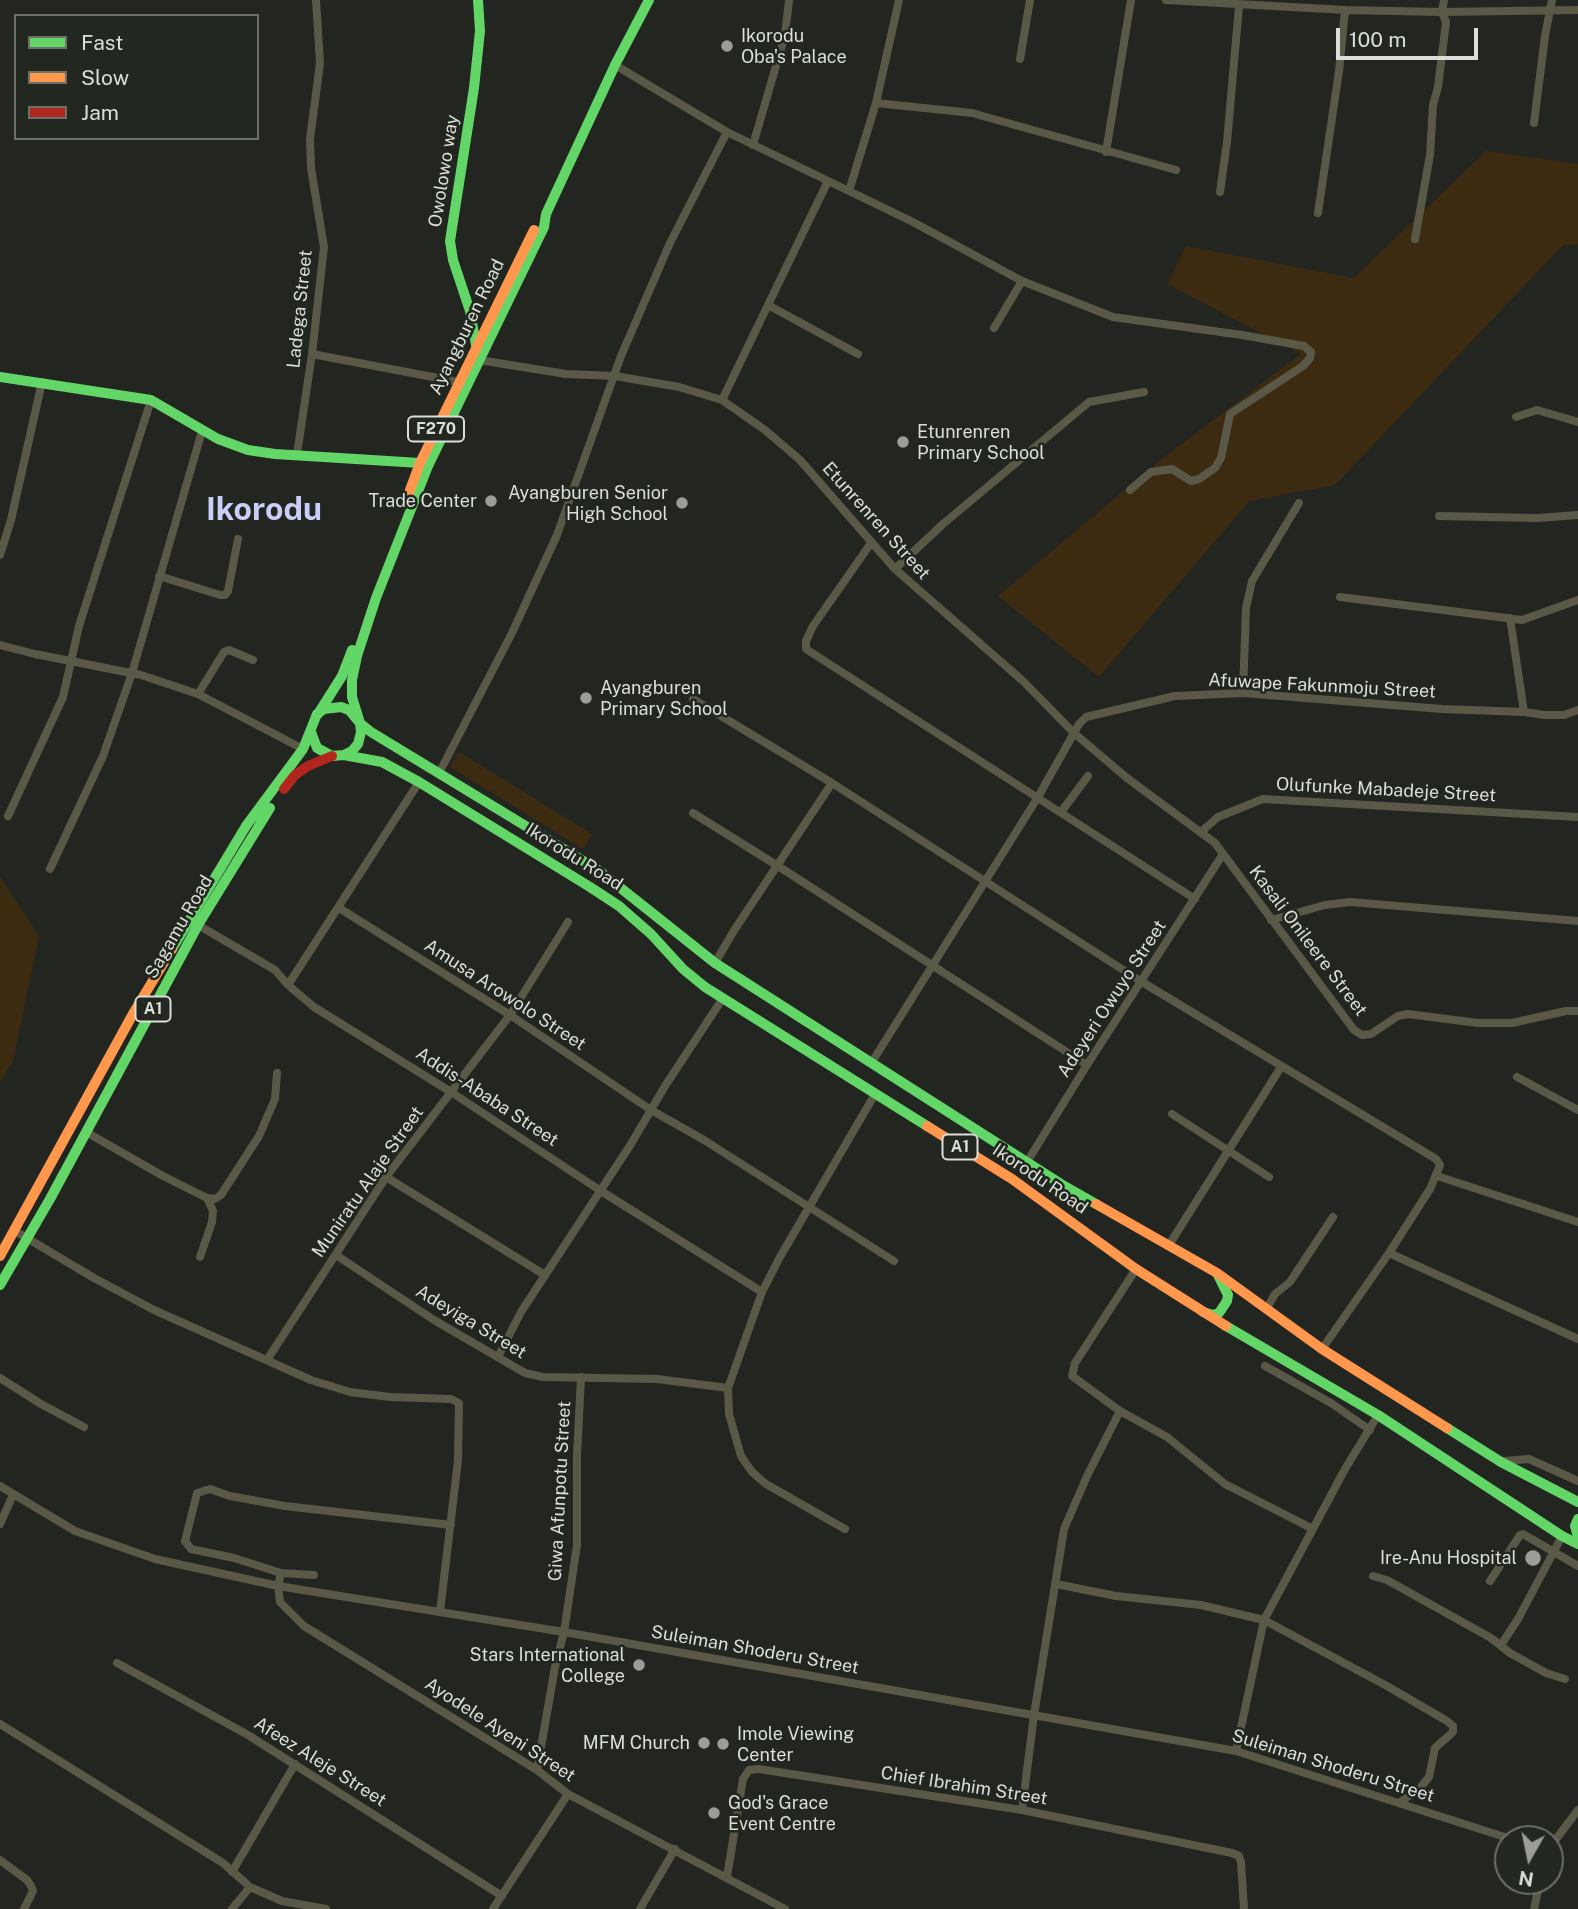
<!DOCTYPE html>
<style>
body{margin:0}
#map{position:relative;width:1578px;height:1909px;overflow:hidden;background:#232521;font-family:"Public Sans",sans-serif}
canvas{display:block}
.legend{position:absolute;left:14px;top:14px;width:245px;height:126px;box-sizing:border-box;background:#22271f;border:2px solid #6c7069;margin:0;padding:9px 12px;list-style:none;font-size:21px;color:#dbded9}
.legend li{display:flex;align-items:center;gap:14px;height:35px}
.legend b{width:35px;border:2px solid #6c7069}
.north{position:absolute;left:1494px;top:1825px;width:70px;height:70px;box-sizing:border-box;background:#22271f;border:2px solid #6c7069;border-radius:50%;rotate:189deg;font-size:19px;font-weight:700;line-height:28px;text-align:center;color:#dbded9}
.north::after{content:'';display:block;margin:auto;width:24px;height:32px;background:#9b9d99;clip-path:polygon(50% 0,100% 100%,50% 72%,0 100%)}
.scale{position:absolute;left:1336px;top:28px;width:142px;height:32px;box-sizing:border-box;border:4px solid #dbded9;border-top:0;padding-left:9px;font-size:21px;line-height:24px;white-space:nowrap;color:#dbded9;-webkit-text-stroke:5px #22271f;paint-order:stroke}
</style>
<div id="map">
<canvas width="1578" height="1909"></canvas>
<ul class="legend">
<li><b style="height:9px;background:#63d668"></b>Fast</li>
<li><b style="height:9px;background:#ff974d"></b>Slow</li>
<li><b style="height:9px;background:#b3261e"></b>Jam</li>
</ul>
<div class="north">N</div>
<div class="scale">100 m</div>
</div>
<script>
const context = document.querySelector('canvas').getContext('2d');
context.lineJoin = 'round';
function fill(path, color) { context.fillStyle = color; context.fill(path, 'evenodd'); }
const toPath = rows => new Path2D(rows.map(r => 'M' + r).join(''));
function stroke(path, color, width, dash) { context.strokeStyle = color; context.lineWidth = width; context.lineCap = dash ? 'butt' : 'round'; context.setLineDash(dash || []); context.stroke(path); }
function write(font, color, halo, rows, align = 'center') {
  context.font = font + ' "Public Sans",sans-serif'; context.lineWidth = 5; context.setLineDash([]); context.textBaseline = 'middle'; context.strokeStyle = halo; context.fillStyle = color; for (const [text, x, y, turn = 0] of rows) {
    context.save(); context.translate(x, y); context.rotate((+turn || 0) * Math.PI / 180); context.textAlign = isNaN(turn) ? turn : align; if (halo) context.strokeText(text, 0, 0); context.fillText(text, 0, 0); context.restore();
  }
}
fill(toPath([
 [1486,151,1578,164,1578,244,1563,245,1335,485,1249,501,1099,677,998,596,1163,458,1301,354,1167,284,1186,246,1354,278],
 [459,752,592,834,583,849,450,767],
 [0,877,39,936,13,1061,0,1082]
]), '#3d2b11');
stroke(toPath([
 [1166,0,1345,10,1442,12,1578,10],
 [1020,59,1030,0],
 [615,65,727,132,913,222,1022,281,1113,317,1242,335,1304,346,1311,352,1310,358,1303,366,1230,414,1221,458,1215,468,1199,479,1191,481,1172,469,1151,472,1130,490],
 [876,103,972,113,1176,170],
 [1534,123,1545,36,1552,0],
 [753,145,785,35,789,0],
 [1106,152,1131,0],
 [849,191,876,103,899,0],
 [1220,192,1227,142,1239,6,1237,4],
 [1318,213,1339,71,1345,10],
 [1415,239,1430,155,1433,105,1438,87,1446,22,1442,12,1444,0],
 [768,305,858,354],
 [994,328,1022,281],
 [312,354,459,382],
 [479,360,566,374,615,376,679,387,722,400,765,430,800,460,895,569,1023,681,1074,733,1127,778,1215,843,1354,1030,1362,1035,1371,1034,1398,1016,1408,1014,1478,1023,1512,1023,1566,1011,1578,1011],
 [722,400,828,181],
 [1516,417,1537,410,1578,422],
 [297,454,312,354,324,247,311,168,310,139,320,63,316,0],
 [1439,516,1537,518,1578,515],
 [871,543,813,626,806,641,806,649,1195,899],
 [0,555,11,520,42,382],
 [895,569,943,524,1089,402,1144,392],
 [159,576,220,595,225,595,228,591,238,539],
 [1340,597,1522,620,1578,600],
 [1510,618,1524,712],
 [0,645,35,654,141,675,198,694,303,749],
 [1243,693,1246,608,1252,581,1299,503],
 [198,694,224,652,229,650,253,660],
 [693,699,832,783,1142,982,1436,1159,1440,1165,1430,1189,1389,1253,1322,1349],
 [439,773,512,633,557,535,621,356,670,243,727,132],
 [1061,812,1088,776],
 [693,813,778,866,1087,1065],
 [8,816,63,697,79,626,151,400],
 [1201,832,1218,817,1263,799,1578,817],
 [50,869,103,756,132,673,202,431],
 [339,908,510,1015,651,1110,704,1140,894,1261],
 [1271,920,1325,905,1350,902,1578,921],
 [198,925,275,970,288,985,314,1007,451,1092,601,1191,762,1292],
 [715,963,733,932,832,783],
 [288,985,419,782],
 [872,1062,1038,797,1079,724,1086,717,1175,696,1243,693,1442,709,1524,712,1544,715,1564,715,1578,710],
 [1517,1077,1578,1110],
 [1172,1114,1269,1177],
 [86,1132,163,1176,207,1198,215,1199,221,1195,259,1136,275,1099,277,1073],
 [1027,1162,1087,1065,1223,854],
 [1437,1176,1578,1222],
 [386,1177,545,1275],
 [15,1231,94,1278,154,1310,311,1380,350,1392,390,1397,451,1399,459,1403,458,1460,440,1612],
 [1169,1245,1281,1067],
 [1389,1253,1578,1339],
 [336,1255,434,1320,525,1373,543,1377,657,1379,728,1388],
 [200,1257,212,1222,213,1211,207,1198],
 [1136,1269,1075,1363,1072,1376,1120,1411,1167,1437,1225,1484,1313,1529],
 [1267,1308,1275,1294,1290,1282,1333,1217],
 [498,1357,521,1312,631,1144,665,1086,723,998],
 [267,1360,386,1177,510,1015,568,922],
 [1265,1366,1331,1403,1370,1430],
 [0,1378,41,1404,84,1427],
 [1504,1461,1529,1459,1578,1481],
 [0,1486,75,1531,155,1559,278,1586,564,1632,1236,1751,1511,1839],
 [0,1524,13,1495],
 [451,1525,285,1506,230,1496,210,1489,197,1493,185,1541,191,1549,234,1558,281,1573,278,1586,280,1602,304,1626,537,1770,568,1794,785,1909],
 [845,1529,766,1484,752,1472,741,1456,729,1414,728,1388,762,1292,780,1257,875,1094],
 [281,1573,314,1575],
 [1373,1576,1387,1580,1491,1638,1510,1653,1546,1673,1565,1679],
 [1490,1581,1520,1535,1523,1534,1578,1566],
 [1056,1584,1116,1596,1201,1605,1264,1620,1387,1686,1447,1721,1453,1726,1453,1732,1435,1748,1429,1777,1420,1788,1399,1803],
 [1501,1645,1518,1619,1562,1536],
 [117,1663,248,1735,502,1896],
 [0,1724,223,1863,250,1887,282,1901,326,1909],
 [1236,1751,1264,1620,1345,1469,1378,1415],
 [537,1770,555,1667,564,1632,577,1545,577,1456,581,1377],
 [1022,1810,1034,1715,1064,1529,1087,1476,1120,1411],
 [1550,1847,1578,1810],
 [0,1860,27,1880,31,1886,33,1891,24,1909],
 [232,1872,295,1764],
 [727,1877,743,1779,749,1770,759,1769,1022,1810,1232,1853,1239,1856,1241,1862,1244,1909],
 [232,1909,250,1887],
 [493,1909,568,1794],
 [640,1909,675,1849],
 [1534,1909,1540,1881]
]), '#5a5948', 8);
stroke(toPath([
 [476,345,470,311,453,260,450,241,474,88,480,31,478,0],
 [0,377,151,400,218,439,248,450,275,454,420,463],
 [318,714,342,676,352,650],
 [360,723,352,697,352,680,357,656,376,598,428,466,544,227,546,214,615,65,649,0],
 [360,723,371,732,598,870,715,963,1061,1184,1096,1204],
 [344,755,382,762,419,782,590,887,619,906,651,934,683,969,705,987,927,1126],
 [172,949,246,826,303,749,317,714,324,709,341,707,349,710,360,723,361,732,358,744,352,751,344,755,332,756,317,748,311,732],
 [0,1285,50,1199,198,925,270,808],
 [1203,1312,1213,1315,1219,1313,1227,1301,1228,1295,1218,1275],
 [1226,1326,1378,1415,1562,1536,1578,1544],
 [1447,1428,1501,1462,1578,1502],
 [1578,1519,1575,1526,1578,1537]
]), '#63d668', 10);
stroke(toPath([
 [407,498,420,463,534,230],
 [927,1126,1012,1179,1136,1269,1226,1326],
 [1096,1204,1217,1273,1322,1349,1447,1428],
 [0,1256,134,1012,172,949]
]), '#ff974d', 10);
stroke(toPath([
 [284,789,295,775,308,766,332,756]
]), '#b3261e', 10);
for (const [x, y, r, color] of [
 [727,46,7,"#9b9d99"],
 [903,442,7,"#9b9d99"],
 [491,501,7,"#9b9d99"],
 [682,503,7,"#9b9d99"],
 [586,698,7,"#9b9d99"],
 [1533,1558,9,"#9b9d99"],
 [639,1665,7,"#9b9d99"],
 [704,1743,7,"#9b9d99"],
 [723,1744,7,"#9b9d99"],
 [714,1813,7,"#9b9d99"]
]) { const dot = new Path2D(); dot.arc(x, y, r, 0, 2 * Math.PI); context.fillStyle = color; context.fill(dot); stroke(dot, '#22271f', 2.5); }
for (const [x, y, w] of [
 [436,429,56],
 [153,1009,35],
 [960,1147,35]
]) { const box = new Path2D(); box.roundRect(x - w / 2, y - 12.5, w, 25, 5); context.fillStyle = '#22271f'; context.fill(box); stroke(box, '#dbded9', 2); }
write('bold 16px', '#dbded9', null, [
 ["F270",436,429],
 ["A1",153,1009],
 ["A1",960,1147]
]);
write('18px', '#dbded9', '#22271f', [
 ["Ikorodu",741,36],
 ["Oba's Palace",741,57],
 ["Etunrenren",917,432],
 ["Primary School",917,453],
 ["Ayangburen Senior",668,493,"right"],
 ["High School",668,514,"right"],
 ["Trade Center",477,501,"right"],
 ["Ayangburen",600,688],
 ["Primary School",600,709],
 ["Ire-Anu Hospital",1517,1558,"right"],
 ["Stars International",625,1655,"right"],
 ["College",625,1676,"right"],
 ["Imole Viewing",737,1734],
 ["Center",737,1755],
 ["MFM Church",690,1743,"right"],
 ["God's Grace",728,1803],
 ["Event Centre",728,1824]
], 'left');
write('18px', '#dbded9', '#22271f', [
 ["Owolowo way",444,171,-81],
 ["Ladega Street",300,309,-84],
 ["Ayangburen Road",467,327,-64],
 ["Etunrenren Street",876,521,48],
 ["Afuwape Fakunmoju Street",1322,686,3],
 ["Olufunke Mabadeje Street",1386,790,3],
 ["Ikorodu Road",574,857,32],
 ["Sagamu Road",179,927,-60],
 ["Kasali Onileere Street",1308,941,53],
 ["Amusa Arowolo Street",505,995,33],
 ["Adeyeri Owuyo Street",1112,999,-57],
 ["Addis-Ababa Street",487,1097,33],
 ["Ikorodu Road",1040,1179,34],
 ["Muniratu Alaje Street",368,1182,-55],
 ["Adeyiga Street",471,1322,31],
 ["Giwa Afunpotu Street",560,1491,-87],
 ["Suleiman Shoderu Street",755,1650,10],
 ["Ayodele Ayeni Street",500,1730,33],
 ["Afeez Aleje Street",320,1762,32],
 ["Suleiman Shoderu Street",1333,1766,17],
 ["Chief Ibrahim Street",964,1786,9]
]);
write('bold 32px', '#cacef9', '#22271f', [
 ["Ikorodu",264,510]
]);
</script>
